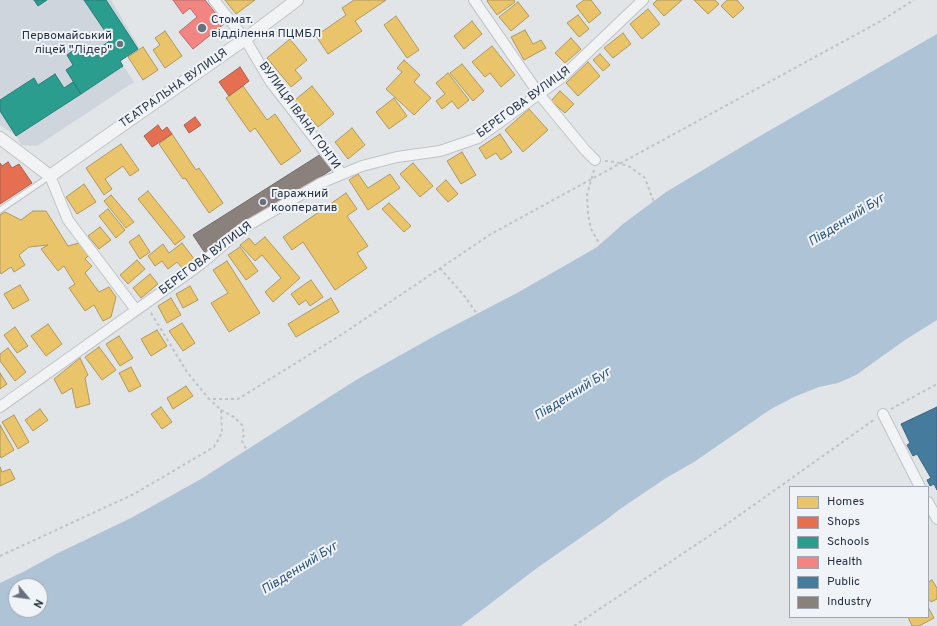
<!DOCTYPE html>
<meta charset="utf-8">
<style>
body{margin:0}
#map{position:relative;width:937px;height:626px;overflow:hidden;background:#e2e5e8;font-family:Overpass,sans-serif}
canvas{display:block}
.legend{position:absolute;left:789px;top:486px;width:140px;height:132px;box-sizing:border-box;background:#f0f3f8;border:1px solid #9fa6b0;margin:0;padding:5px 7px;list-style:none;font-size:12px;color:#263344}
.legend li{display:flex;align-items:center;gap:8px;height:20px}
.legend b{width:20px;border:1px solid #9fa6b0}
.north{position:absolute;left:8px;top:578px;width:40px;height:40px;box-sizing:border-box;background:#f0f3f8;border:1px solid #9fa6b0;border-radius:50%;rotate:119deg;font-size:11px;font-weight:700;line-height:16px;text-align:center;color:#263344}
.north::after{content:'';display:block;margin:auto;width:14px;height:18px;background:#68717d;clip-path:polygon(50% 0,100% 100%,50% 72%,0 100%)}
</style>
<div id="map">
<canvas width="937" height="626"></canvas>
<ul class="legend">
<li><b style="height:11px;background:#e9c46a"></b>Homes</li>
<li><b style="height:11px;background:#e76f51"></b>Shops</li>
<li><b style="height:11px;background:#2a9d8f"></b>Schools</li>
<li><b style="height:11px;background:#f28482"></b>Health</li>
<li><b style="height:11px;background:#457b9d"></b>Public</li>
<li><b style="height:11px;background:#8a817c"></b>Industry</li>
</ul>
<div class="north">N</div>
</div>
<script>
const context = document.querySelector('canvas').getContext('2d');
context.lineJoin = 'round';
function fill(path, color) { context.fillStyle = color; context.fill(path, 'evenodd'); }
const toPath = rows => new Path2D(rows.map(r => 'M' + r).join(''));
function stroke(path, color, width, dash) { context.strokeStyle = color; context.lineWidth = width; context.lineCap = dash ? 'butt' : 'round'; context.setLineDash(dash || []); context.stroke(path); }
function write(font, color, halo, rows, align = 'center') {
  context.font = font + ' Overpass,sans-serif'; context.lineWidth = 4; context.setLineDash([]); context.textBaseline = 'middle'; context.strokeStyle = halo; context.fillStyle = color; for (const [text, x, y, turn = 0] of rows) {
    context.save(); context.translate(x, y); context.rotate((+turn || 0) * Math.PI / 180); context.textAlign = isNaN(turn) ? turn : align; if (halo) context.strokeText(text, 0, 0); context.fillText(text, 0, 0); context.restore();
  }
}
fill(toPath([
 [0,0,111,0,139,47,138,49,120,61,134,82,37,146,21,145,16,136,0,125]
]), '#cfd5dc');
fill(toPath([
 [937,34,937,320,905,340,856,375,838,383,819,387,794,397,771,409,694,462,666,478,620,509,606,520,537,568,461,626,0,626,0,583,23,572,58,553,131,518,201,479,356,380,440,333,517,293,585,254,597,247,623,224,666,192,753,140],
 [16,586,40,586,40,610,16,610]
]), '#aec3d6');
const homes = toPath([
 [225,0,255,0,236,14,225,0],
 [354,0,386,0,355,21,362,31,328,54,316,36,346,15,342,8,354,0],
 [488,0,514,0,515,2,497,15,487,1,488,0],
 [584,0,591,0,601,13,589,23,576,6,584,0],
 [657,0,682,0,664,16,653,4,657,0],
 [694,0,715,0,719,4,708,14,694,0],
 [727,0,737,0,744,8,733,18,721,6,727,0],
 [518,2,529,16,511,31,499,17,518,2],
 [648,9,660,24,642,39,630,24,648,9],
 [578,15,589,29,579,37,567,23,578,15],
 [396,16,419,50,407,58,384,25,396,16],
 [472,21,482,34,464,49,454,36,472,21],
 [525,30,533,44,541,40,546,48,524,60,511,37,525,30],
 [165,31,182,56,165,68,153,50,160,45,155,38,165,31],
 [623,33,631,44,613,58,604,48,623,33],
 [571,38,581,49,565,63,555,53,571,38],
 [290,39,307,60,295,70,302,78,291,87,267,58,290,39],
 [492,46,515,75,501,87,490,73,485,77,472,62,492,46],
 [143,47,158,70,143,80,128,57,143,47],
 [600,54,610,65,603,71,593,60,600,54],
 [404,60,420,75,414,82,431,98,414,115,386,89,402,72,397,68,404,60],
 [588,62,600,76,578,96,566,83,588,62],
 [462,64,484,91,473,101,450,73,462,64],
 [448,73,469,100,458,109,452,101,442,109,436,101,445,94,436,83,448,73],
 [243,86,267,120,275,114,301,151,281,165,255,128,250,132,226,98,243,86],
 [312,86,334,114,318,127,295,100,312,86],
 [560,91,574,104,565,113,551,101,560,91],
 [394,98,407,116,389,129,376,112,394,98],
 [529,109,548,130,523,152,505,130,529,109],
 [352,128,365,145,348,159,335,142,352,128],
 [172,134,196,170,199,168,223,203,209,213,185,178,183,179,159,144,172,134],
 [500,134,512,152,501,160,496,153,486,159,479,148,500,134],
 [121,144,139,170,130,176,123,166,105,179,112,189,104,195,86,168,121,144],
 [462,152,476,175,461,184,447,161,462,152],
 [413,163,433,186,420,197,400,174,413,163],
 [358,174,368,188,390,174,400,188,368,210,349,180,358,174],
 [446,180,458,194,448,202,436,189,446,180],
 [84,184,96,202,77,214,66,197,84,184],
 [148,191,185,237,175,245,138,199,148,191],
 [346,193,357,209,347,216,368,246,357,253,367,268,335,290,303,242,292,250,283,237,346,193],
 [111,195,134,222,126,228,104,201,111,195],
 [389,203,411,226,404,232,382,209,389,203],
 [108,209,125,230,116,238,99,216,108,209],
 [33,211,46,211,68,246,79,243,89,255,85,259,92,266,85,273,99,292,109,287,116,297,111,317,103,321,94,305,85,311,69,288,75,284,64,266,58,271,41,249,48,245,29,247,19,255,25,265,14,272,11,267,1,274,0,272,0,215,5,212,21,220,33,211],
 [100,227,111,240,99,249,88,236,100,227],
 [139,235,150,252,140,259,129,242,139,235],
 [265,237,300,278,273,302,265,292,281,278,262,255,255,261,240,245,249,238,255,245,265,237],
 [182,243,195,260,183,269,177,262,168,269,162,261,155,266,148,256,163,244,169,253,182,243],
 [240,247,258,271,246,280,228,255,240,247],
 [137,260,145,269,128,284,120,275,137,260],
 [227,261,260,313,229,332,211,303,228,293,213,270,227,261],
 [150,274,158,284,141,298,133,288,150,274],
 [311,280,323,297,310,306,306,300,299,305,291,294,311,280],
 [20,285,29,300,13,309,4,294,20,285],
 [190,286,198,300,183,308,176,294,190,286],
 [171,298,181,315,167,323,158,306,171,298],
 [331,298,339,312,296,337,288,324,331,298],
 [182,323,195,343,183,351,169,331,182,323],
 [48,324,62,344,46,356,31,336,48,324],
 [15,327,28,346,17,353,4,335,15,327],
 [157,330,167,346,151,356,141,339,157,330],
 [119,336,133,358,120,366,106,344,119,336],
 [99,347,116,370,102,380,85,357,99,347],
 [8,348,26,372,15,381,0,361,0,354,8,348],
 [80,358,88,375,85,378,90,404,76,408,72,388,62,394,54,379,80,358],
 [131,367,141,386,129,392,119,373,131,367],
 [0,373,7,384,0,389,0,373],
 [186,386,193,396,173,409,167,398,186,386],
 [161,407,172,422,162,429,151,414,161,407],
 [40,409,48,420,33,431,25,420,40,409],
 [14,415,29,442,18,449,2,422,14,415],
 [0,425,14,450,1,458,0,455,0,425],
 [0,467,2,472,10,469,15,479,0,486,0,467],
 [932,580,937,588,937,599,931,602,928,598,928,582,932,580],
 [928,607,934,618,919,626,912,626,908,617,928,617,928,607]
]);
fill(homes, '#e9c46a');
stroke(homes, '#ae985f', 1);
const shops = toPath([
 [240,67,249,81,229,96,219,82,240,67],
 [195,117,201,125,189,133,184,125,195,117],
 [158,125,162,131,167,127,172,134,152,147,144,136,158,125],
 [8,162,12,168,19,164,32,183,0,204,0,163,2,166,8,162]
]);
fill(shops, '#e76f51');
stroke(shops, '#ad5d4d', 1);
const schools = toPath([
 [34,0,47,0,38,6,34,0],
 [84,0,106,0,138,49,120,61,123,66,81,94,66,70,73,65,67,55,78,47,85,58,111,40,84,0],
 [55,74,64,88,73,82,81,94,16,136,0,111,0,100,34,78,38,85,55,74]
]);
fill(schools, '#2a9d8f');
stroke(schools, '#297d78', 1);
const health = toPath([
 [173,0,205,0,224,24,193,49,179,32,197,17,190,8,183,14,173,0]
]);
fill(health, '#f28482');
stroke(health, '#b56c6f', 1);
const public = toPath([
 [937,407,937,434,936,434,937,437,937,490,934,484,930,486,927,480,931,478,917,454,913,456,907,445,910,443,901,424,937,407]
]);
fill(public, '#457b9d');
stroke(public, '#3c6582', 1);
const industry = toPath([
 [321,154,331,170,205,253,193,235,321,154]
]);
fill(industry, '#8a817c');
stroke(industry, '#6c6a6b', 1);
const service = toPath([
 [0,210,50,176]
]);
const minor = toPath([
 [214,0,245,39,270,81,342,174],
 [474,0,539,94,585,150,595,160],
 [50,176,68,220,136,310],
 [0,407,201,264,242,229,321,183,362,166,397,157,440,151,478,138,560,79,643,0],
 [883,414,920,487],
 [928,502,937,519]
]);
const tertiary = toPath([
 [0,138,50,176,245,39,297,0]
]);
stroke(service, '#c0c3c6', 7);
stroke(minor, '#c0c3c6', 12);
stroke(tertiary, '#c0c3c6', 14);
stroke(toPath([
 [605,161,616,162,630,167,645,178,653,200,659,208],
 [594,170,587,195,588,214,591,229,604,252],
 [440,268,466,298,481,320],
 [151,313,187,372,209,399,238,399,344,333,491,234,879,22,914,0],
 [891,409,937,384],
 [221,410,234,417,242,425,244,434,242,441,251,458],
 [0,556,134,494,214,447,222,433,221,410,210,400],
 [574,626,727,524,875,419]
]), '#bfc3c7', 2, [3, 3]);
stroke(service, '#f2f3f4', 5);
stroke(minor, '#f2f3f4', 10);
stroke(tertiary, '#f2f3f4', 12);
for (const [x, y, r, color] of [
 [202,28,5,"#68717d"],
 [120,44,4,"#68717d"],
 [263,202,4,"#68717d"]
]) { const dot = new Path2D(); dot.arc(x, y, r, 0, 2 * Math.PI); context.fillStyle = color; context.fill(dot); stroke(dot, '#f0f3f8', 1.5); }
write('12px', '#263344', '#f0f3f8', [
 ["Стомат.",211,21],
 ["відділення ПЦМБЛ",211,35],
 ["Первомайський",112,37,"right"],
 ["ліцей \"Лідер\"",112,51,"right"],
 ["Гаражний",271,195],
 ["кооператив",271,209]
], 'left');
write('12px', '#263344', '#f0f3f8', [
 ["ТЕАТРАЛЬНА ВУЛИЦЯ",174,89,-35],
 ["БЕРЕГОВА ВУЛИЦЯ",524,103,-36],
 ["ВУЛИЦЯ ІВАНА ГОНТИ",299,116,54],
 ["БЕРЕГОВА ВУЛИЦЯ",206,259,-37]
]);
write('italic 13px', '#2c547c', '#f0f3f8', [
 ["Південний Буг",847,221,-32],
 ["Південний Буг",573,395,-32],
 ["Південний Буг",300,569,-32]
]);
</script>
